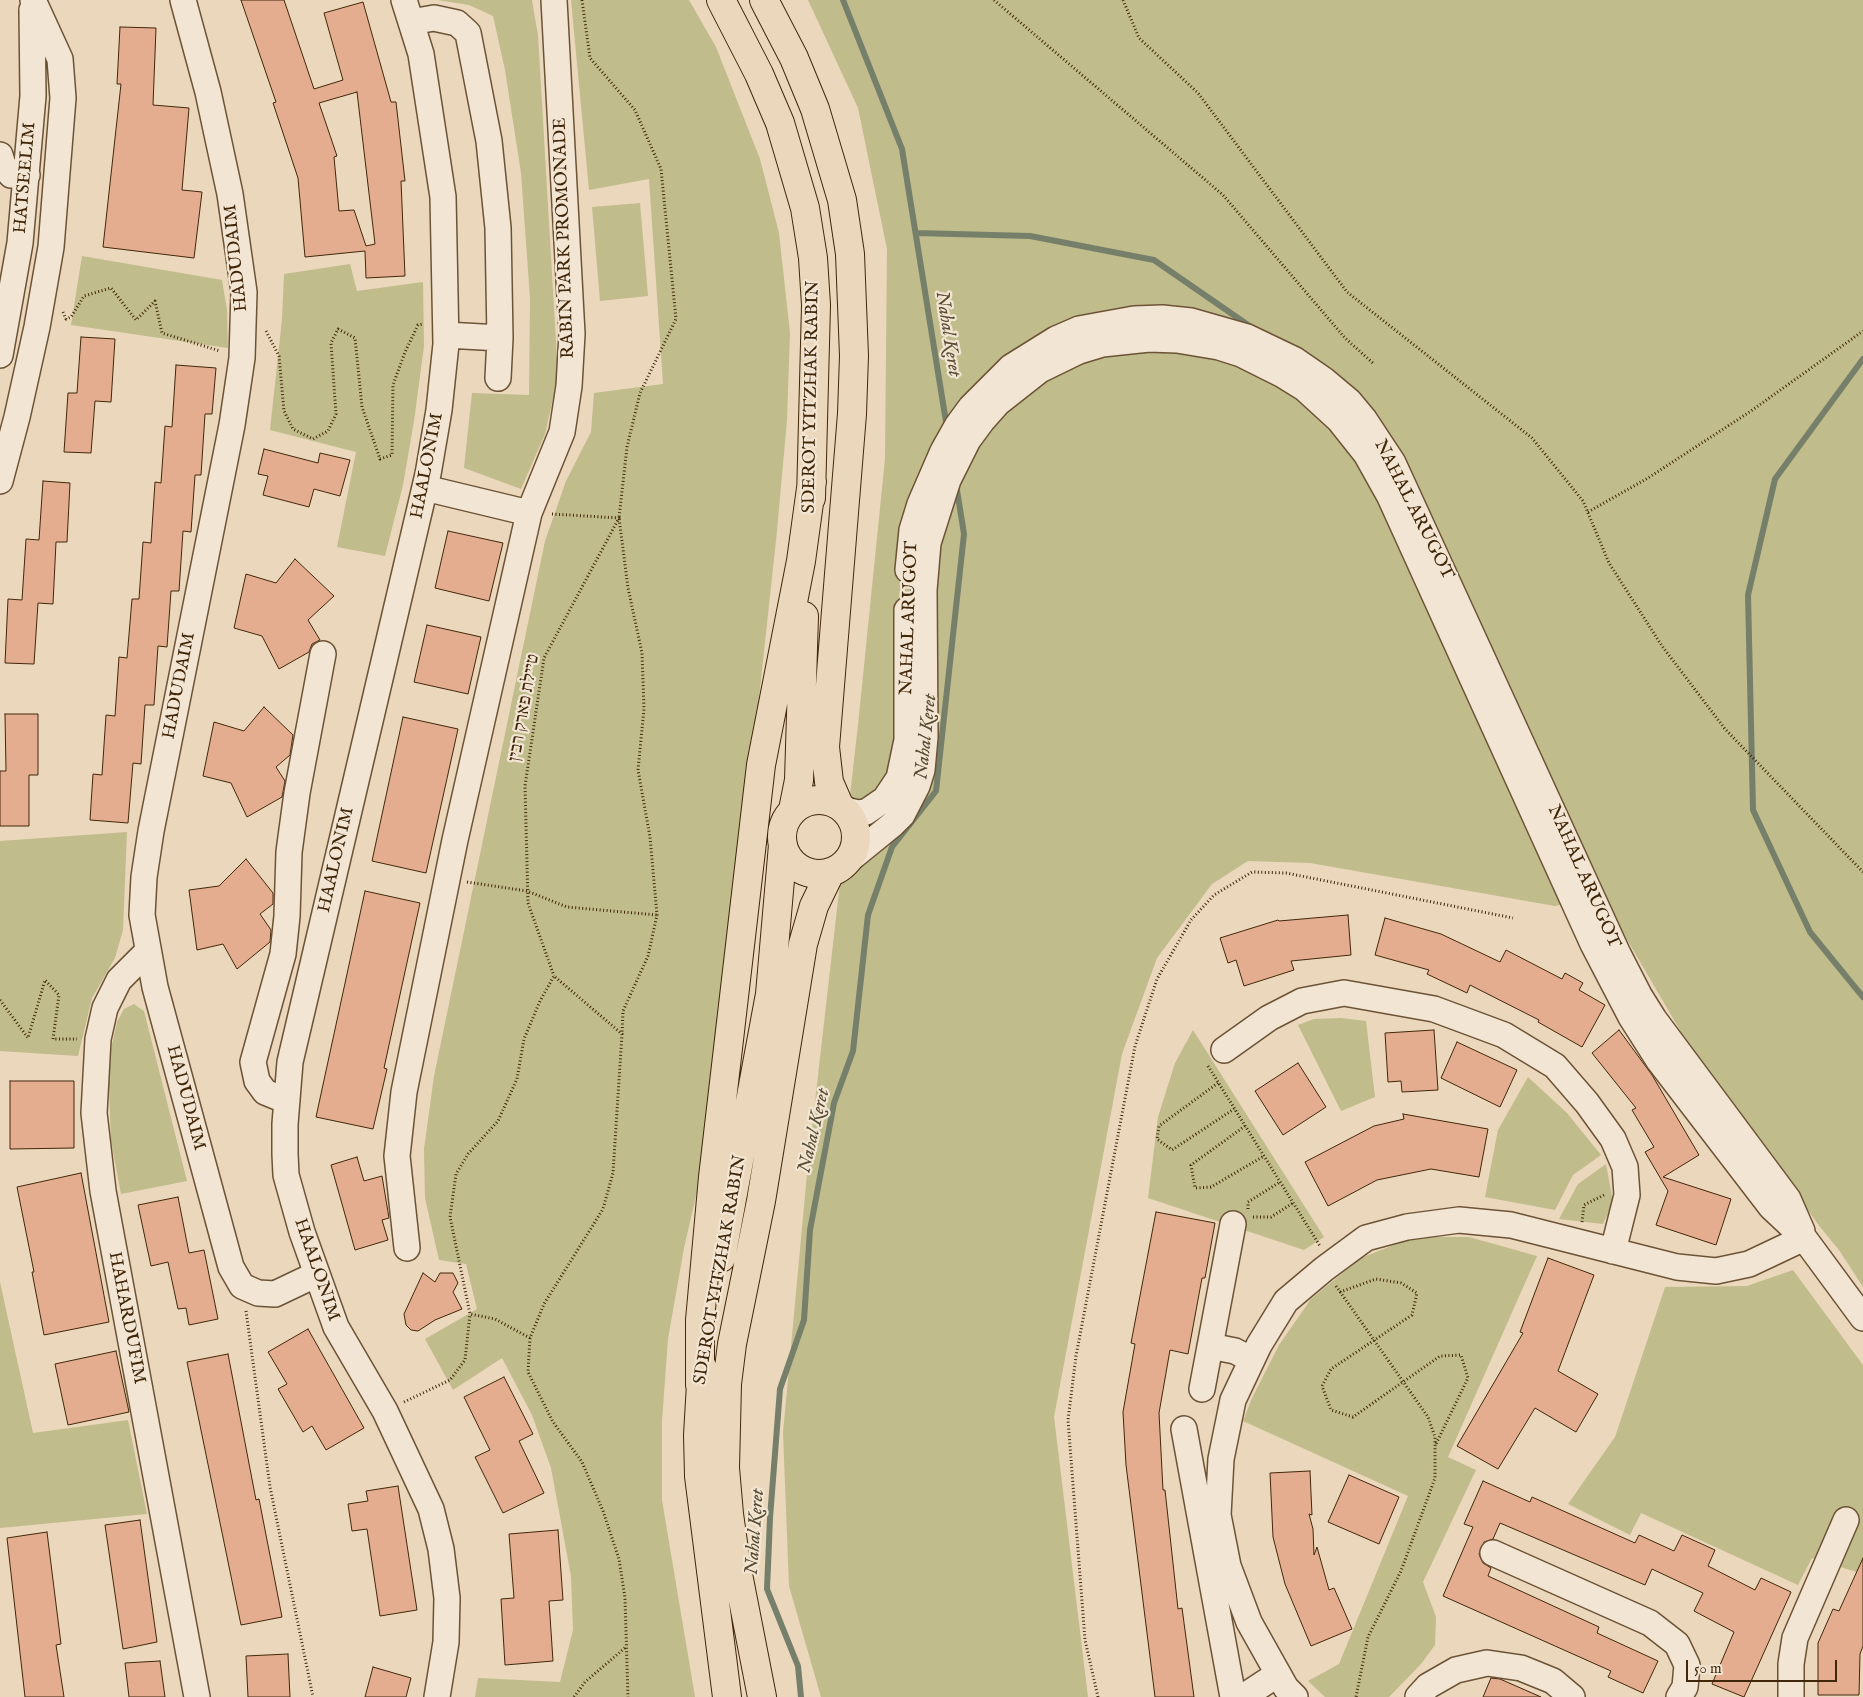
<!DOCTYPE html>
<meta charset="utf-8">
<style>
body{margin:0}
#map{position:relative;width:1863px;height:1697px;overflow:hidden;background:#ebd7bb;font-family:"IM FELL English",serif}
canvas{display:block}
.scale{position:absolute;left:1686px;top:1660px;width:151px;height:22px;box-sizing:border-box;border:2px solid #41270a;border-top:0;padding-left:6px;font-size:15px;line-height:18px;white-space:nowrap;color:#41270a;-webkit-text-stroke:4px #f2e5d3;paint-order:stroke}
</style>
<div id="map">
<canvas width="1863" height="1697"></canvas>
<div class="scale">50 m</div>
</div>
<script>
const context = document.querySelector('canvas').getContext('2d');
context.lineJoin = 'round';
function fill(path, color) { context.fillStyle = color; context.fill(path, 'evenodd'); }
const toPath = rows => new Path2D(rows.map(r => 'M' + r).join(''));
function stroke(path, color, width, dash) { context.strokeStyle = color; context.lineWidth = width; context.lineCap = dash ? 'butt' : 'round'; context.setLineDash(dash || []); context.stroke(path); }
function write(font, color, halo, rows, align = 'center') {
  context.font = font + ' "IM FELL English","Frank Ruhl Libre",serif'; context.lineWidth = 4.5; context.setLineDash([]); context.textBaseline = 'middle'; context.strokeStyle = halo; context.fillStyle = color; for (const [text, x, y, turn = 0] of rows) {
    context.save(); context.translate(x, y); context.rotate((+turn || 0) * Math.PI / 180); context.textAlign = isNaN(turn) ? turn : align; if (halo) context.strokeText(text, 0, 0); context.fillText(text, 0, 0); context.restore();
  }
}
fill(toPath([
 [438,0,532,0,538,35,558,376,545,434,521,489,464,468,472,393,529,395,530,298,521,173,505,70,493,16,469,5],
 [571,0,689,0,716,47,760,159,779,233,790,333,787,420,777,531,724,1022,708,1144,684,1248,668,1339,662,1421,662,1500,695,1697,475,1697,478,1678,560,1682,573,1630,571,1576,551,1468,532,1415,502,1358,453,1390,425,1339,477,1309,466,1264,439,1260,425,1198,424,1149,434,1076,545,541,566,481,591,432,594,393,663,384,649,179,589,190],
 [808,0,1863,0,1863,1287,1839,1250,1820,1227,1688,1044,1601,895,1555,906,1310,863,1248,861,1212,884,1157,958,1122,1054,1054,1417,1088,1697,821,1697,789,1586,783,1433,808,1163,858,725,885,459,887,249,858,108],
 [640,203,648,296,600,301,592,207],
 [82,256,222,280,227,310,228,348,71,325],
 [350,264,357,291,423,282,424,346,414,421,403,485,385,556,337,547,356,452,270,430,282,319,284,274],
 [127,832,123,930,115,958,92,998,78,1056,0,1051,0,841],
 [134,1004,144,1011,187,1181,121,1194,111,1141,108,1063,117,1022,124,1009],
 [1341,1018,1366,1021,1375,1097,1341,1111,1298,1025,1314,1019],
 [1193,1030,1324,1237,1304,1250,1148,1198,1158,1117,1175,1063],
 [1528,1077,1567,1113,1601,1155,1573,1175,1555,1210,1485,1197,1498,1130],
 [1606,1164,1613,1202,1603,1224,1559,1219,1578,1184],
 [1414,1237,1469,1237,1537,1256,1448,1457,1476,1470,1423,1582,1436,1617,1435,1645,1421,1664,1389,1697,1325,1697,1308,1681,1339,1664,1408,1496,1243,1421,1252,1398,1279,1345,1311,1299,1361,1258],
 [1793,1270,1863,1365,1863,1574,1812,1558,1798,1585,1641,1513,1630,1535,1568,1504,1615,1437,1665,1287,1747,1286],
 [0,1282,33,1433,128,1420,147,1514,0,1528]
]), '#c0bc8b');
stroke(toPath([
 [843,0,902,149,947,428],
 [916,233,1030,236,1154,260,1251,327],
 [1863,359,1775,479,1748,595,1753,810,1810,932,1863,997],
 [801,1697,798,1666,767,1589,770,1518,780,1389,804,1320,810,1230,834,1103,853,1051,868,915,892,847,936,791,964,534,956,484]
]), '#767f6a', 6);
const building = toPath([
 [241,0,284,0,314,89,343,80,324,13,363,2,391,102,396,102,405,181,401,181,405,276,366,278,365,251,305,257,298,178,273,103,276,102,241,0],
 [357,92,375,244,366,246,354,210,339,211,334,157,337,156,319,103,357,92],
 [120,27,156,28,153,105,189,108,182,190,202,192,194,258,103,247,121,84,117,84,120,27],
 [81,337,115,339,111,402,95,401,91,453,64,452,68,393,77,393,81,337],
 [176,365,216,368,212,414,205,414,201,475,195,475,191,532,183,531,179,591,171,591,167,647,158,646,154,705,145,705,141,764,133,763,128,823,90,820,93,774,102,775,106,715,115,716,119,657,127,658,132,599,139,599,143,542,151,543,155,482,161,483,165,426,172,427,176,365],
 [264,449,318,463,320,453,350,460,340,496,314,489,309,507,263,495,268,476,258,474,264,449],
 [43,481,70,483,67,542,56,542,53,604,38,603,34,664,5,663,8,599,22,600,26,539,39,540,43,481],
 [448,531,503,543,489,601,435,588,448,531],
 [295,559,334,596,308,620,320,640,312,644,309,652,279,669,262,636,234,628,246,574,276,583,295,559],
 [427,625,481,637,468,694,414,682,427,625],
 [264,707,293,735,290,755,276,767,285,781,282,797,247,817,231,783,203,776,214,722,244,731,264,707],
 [5,714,38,714,38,775,29,775,29,826,0,826,0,771,6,771,5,714],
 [403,717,458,729,426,873,372,861,403,717],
 [246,859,273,893,273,904,260,914,271,930,270,942,237,969,223,944,197,950,189,890,219,886,246,859],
 [365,891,420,903,384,1068,387,1069,373,1129,316,1117,365,891],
 [1348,915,1351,955,1291,961,1294,970,1244,986,1236,960,1228,963,1220,938,1278,920,1279,921,1348,915],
 [1385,918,1441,934,1500,962,1506,950,1562,979,1565,973,1583,983,1579,990,1605,1005,1582,1047,1538,1022,1539,1020,1470,985,1467,993,1427,974,1429,970,1375,955,1385,918],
 [1434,1030,1438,1090,1402,1092,1401,1081,1388,1082,1385,1033,1434,1030],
 [1619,1030,1652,1075,1699,1155,1663,1177,1731,1199,1716,1245,1656,1225,1668,1191,1645,1152,1654,1147,1632,1110,1636,1108,1592,1053,1619,1030],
 [1457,1042,1517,1070,1500,1107,1441,1078,1457,1042],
 [1298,1063,1326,1107,1283,1135,1255,1091,1298,1063],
 [10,1081,74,1081,74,1148,10,1149,10,1081],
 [1403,1114,1488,1129,1479,1177,1431,1169,1377,1180,1328,1206,1305,1162,1374,1126,1404,1119,1403,1114],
 [357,1157,364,1181,382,1176,389,1218,382,1220,388,1240,355,1250,331,1165,357,1157],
 [81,1173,109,1322,44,1335,32,1272,34,1272,17,1187,81,1173],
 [178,1197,189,1253,204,1250,218,1319,189,1325,186,1308,178,1309,168,1262,151,1266,138,1205,178,1197],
 [1156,1212,1215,1223,1205,1278,1202,1278,1188,1354,1170,1350,1159,1413,1163,1490,1165,1490,1178,1609,1182,1608,1194,1697,1155,1697,1126,1465,1123,1412,1135,1344,1131,1343,1156,1212],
 [1548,1258,1594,1275,1558,1371,1598,1394,1576,1432,1535,1408,1498,1469,1457,1446,1523,1333,1520,1332,1548,1258],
 [423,1273,435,1282,440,1273,453,1273,458,1283,453,1292,462,1309,435,1320,418,1331,411,1330,406,1325,404,1314,423,1273],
 [308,1329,364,1428,326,1450,312,1426,303,1432,278,1389,287,1384,268,1352,308,1329],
 [116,1351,129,1412,68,1425,55,1364,116,1351],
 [228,1354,256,1500,259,1499,282,1617,241,1625,187,1362,228,1354],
 [504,1377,533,1434,519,1441,544,1493,503,1513,475,1457,490,1450,464,1397,504,1377],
 [1310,1471,1312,1515,1309,1514,1313,1529,1314,1555,1317,1547,1329,1590,1334,1588,1352,1629,1311,1646,1285,1584,1273,1537,1270,1473,1310,1471],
 [1349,1475,1399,1497,1379,1544,1328,1522,1349,1475],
 [1483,1481,1530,1502,1532,1497,1635,1543,1639,1535,1674,1551,1682,1535,1715,1550,1708,1566,1755,1590,1761,1578,1791,1592,1744,1697,1712,1684,1734,1632,1694,1611,1703,1593,1652,1569,1645,1585,1500,1523,1493,1539,1484,1542,1479,1554,1483,1563,1491,1568,1488,1576,1599,1627,1597,1633,1658,1661,1643,1693,1608,1677,1611,1671,1443,1596,1473,1527,1464,1524,1483,1481],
 [398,1486,417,1610,380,1616,367,1529,352,1531,348,1504,368,1501,366,1491,398,1486],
 [140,1520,157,1642,123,1649,105,1525,140,1520],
 [558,1530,563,1600,549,1601,553,1661,505,1665,501,1599,514,1598,509,1534,558,1530],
 [47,1532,61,1644,56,1645,64,1697,25,1697,7,1538,47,1532],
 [1863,1558,1863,1646,1860,1654,1859,1695,1818,1695,1818,1643,1833,1609,1839,1611,1863,1558],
 [288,1654,290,1697,248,1697,246,1656,288,1654],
 [160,1661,165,1697,129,1697,125,1663,160,1661],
 [373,1667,411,1678,406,1697,365,1697,373,1667],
 [1491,1678,1500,1679,1541,1697,1483,1697,1491,1678]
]);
fill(building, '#e4ad8f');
stroke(building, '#41270a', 1);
const minor = toPath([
 [183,0,208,92,230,194,244,292,242,358,232,425,151,831,144,877,142,915,155,987,231,1267,242,1286,258,1293,275,1294,317,1274],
 [404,0,421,54,443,197,446,344,439,410,428,474,290,1062,285,1124,285,1154,286,1175,302,1232,336,1327,385,1411,431,1509,441,1549,447,1598,446,1642,437,1697],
 [411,22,434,18,457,23,468,33,489,141,498,228,500,338,498,378],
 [0,155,3,165,11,175,27,175],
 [446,335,500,338],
 [0,355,20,243,33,96,32,10],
 [0,481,17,417,37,327,51,247,63,98,60,59,33,0],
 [425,488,529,513,562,432,569,386,572,334,554,0],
 [908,570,912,530,920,504,943,451,957,426,971,407,1011,367,1056,339,1079,329,1134,319,1162,318,1191,321,1247,337,1295,360,1324,380,1349,401,1364,419,1393,463,1618,954,1639,995,1654,1019,1788,1199,1802,1231],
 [845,810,858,813,866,812,885,799,899,778,907,740,907,610],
 [850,859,893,824,902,815,917,786,922,770,925,737,924,590,928,543,948,480,968,440,982,421,998,403,1040,370,1079,351,1102,344,1149,339,1177,340,1219,347,1241,354,1283,375,1304,388,1339,420,1366,454,1390,497,1593,944,1631,1017,1659,1061,1771,1207,1804,1238,1863,1318],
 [147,952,119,980,105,1008,98,1039,94,1113,103,1191,197,1697],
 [1224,1050,1269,1018,1302,1001,1344,993,1434,1009,1504,1035,1555,1066,1587,1103,1613,1139,1625,1167,1627,1195,1613,1251],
 [287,1101,265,1092,257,1081,253,1062,283,954,287,916,289,852,297,793,323,654],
 [407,1248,397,1156,404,1092,455,840,529,513],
 [1210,1346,1235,1351,1252,1360],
 [1202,1389,1233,1224],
 [1184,1429,1233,1697],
 [1493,1553,1650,1623,1677,1644,1687,1665,1685,1687,1679,1697],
 [1243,1697,1278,1674],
 [1295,1697,1286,1688,1249,1622,1228,1566,1218,1515,1221,1459,1233,1400,1259,1345,1286,1301,1324,1269,1366,1238,1407,1227,1459,1220,1511,1225,1677,1267,1716,1271,1749,1264,1804,1238],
 [1418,1697,1428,1686,1456,1670,1487,1663,1521,1668,1553,1681,1572,1697],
 [1791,1697,1791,1664,1795,1638,1846,1520]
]);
const major = toPath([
 [721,0,759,74,780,123,805,208,813,258,816,305,811,498],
 [764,0,794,58,815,109,842,200,850,254,854,356,852,414,825,747,829,782,839,805],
 '782 837a37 37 0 1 1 74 0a37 37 0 1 1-74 0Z',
 [793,810,799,780,804,616],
 [721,1258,770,994,783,845],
 [702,1367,698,1435,699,1476,727,1697],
 [700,1385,700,1320,713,1177,761,765,801,561,812,481],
 [762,1697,736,1564,729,1514,725,1468,727,1384,732,1344,761,1201,803,944,814,906,830,873]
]);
stroke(minor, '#6c5336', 28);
stroke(major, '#41270a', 30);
stroke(toPath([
 [582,0,590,58,635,110,661,169,676,319,640,393,627,447,619,518,628,588,642,653,644,709,638,770,650,837,657,915,648,956,623,1011,622,1034],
 [994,0,1223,195,1345,338,1374,364],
 [1123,0,1139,38,1198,93,1347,292,1532,438,1583,501,1609,563,1662,646,1725,729,1863,872],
 [63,312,66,319,71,317,84,296,111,288,136,320,155,301,162,333,220,351],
 [266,331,279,356,284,411,293,429,313,439,328,431,336,414,331,343,338,329,355,338,362,407,380,459,392,455,393,385,405,352,418,325,423,324],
 [1588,512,1648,478,1751,411,1863,331],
 [552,514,619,518,544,658,525,786,528,903,554,976],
 [467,882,527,891,567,907,657,915],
 [0,1000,28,1038,45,980,59,995,53,1039,77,1039],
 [1208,1066,1320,1246],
 [1218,1083,1159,1126,1157,1139,1172,1150,1234,1109],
 [1245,1126,1191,1165,1195,1188,1211,1187,1264,1156],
 [1248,1209,1248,1202,1280,1182],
 [1253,1217,1271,1217,1293,1203],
 [1582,1222,1584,1205,1604,1195],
 [1336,1286,1428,1417,1435,1437,1435,1478,1401,1571,1368,1637,1356,1697],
 [1340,1292,1376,1279,1401,1283,1417,1293,1412,1315,1331,1369,1322,1386,1331,1410,1353,1417,1440,1356,1461,1355,1468,1378,1435,1446],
 [246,1311,270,1487,313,1697],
 [530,1338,495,1319,470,1314,450,1217,456,1174,468,1154,498,1121,517,1079,524,1039,540,1001,554,976,622,1034,613,1173,603,1209,544,1304,530,1338,528,1372,553,1422,582,1462,603,1511,619,1559,625,1598,628,1697],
 [404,1402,450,1380,465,1360,470,1314],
 [574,1697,585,1682,626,1647],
 [1098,1697,1085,1640,1068,1420,1076,1356,1135,1046,1157,979,1191,920,1214,895,1252,872,1286,873,1513,918]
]), '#41270a', 3, [1, 2.5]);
stroke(minor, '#f2e5d3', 25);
stroke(major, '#ebd7bb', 28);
write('18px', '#41270a', '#f2e5d3', [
 ["HATSEELIM",26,178,-85],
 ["RABIN PARK PROMONADE",565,238,-92],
 ["HADUDAIM",237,258,-96],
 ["SDEROT YITZHAK RABIN",812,397,-89],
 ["HAALONIM",428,466,-79],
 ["NAHAL ARUGOT",1413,510,63],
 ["NAHAL ARUGOT",910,618,-88],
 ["HADUDAIM",180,686,-79],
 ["טיילת פארק רבין",525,708,-80],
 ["HAALONIM",337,860,-77],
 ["NAHAL ARUGOT",1583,877,66],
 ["HADUDAIM",185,1098,75],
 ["HAALONIM",316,1270,71],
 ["SDEROT YITZHAK RABIN",721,1270,-80],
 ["HAHARDUFIM",126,1318,79]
]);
write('italic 19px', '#574c32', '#f2e5d3', [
 ["Nahal Keret",947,334,81],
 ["Nahal Keret",927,737,-84],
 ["Nahal Keret",815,1131,-77],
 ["Nahal Keret",756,1532,-86]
]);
</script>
